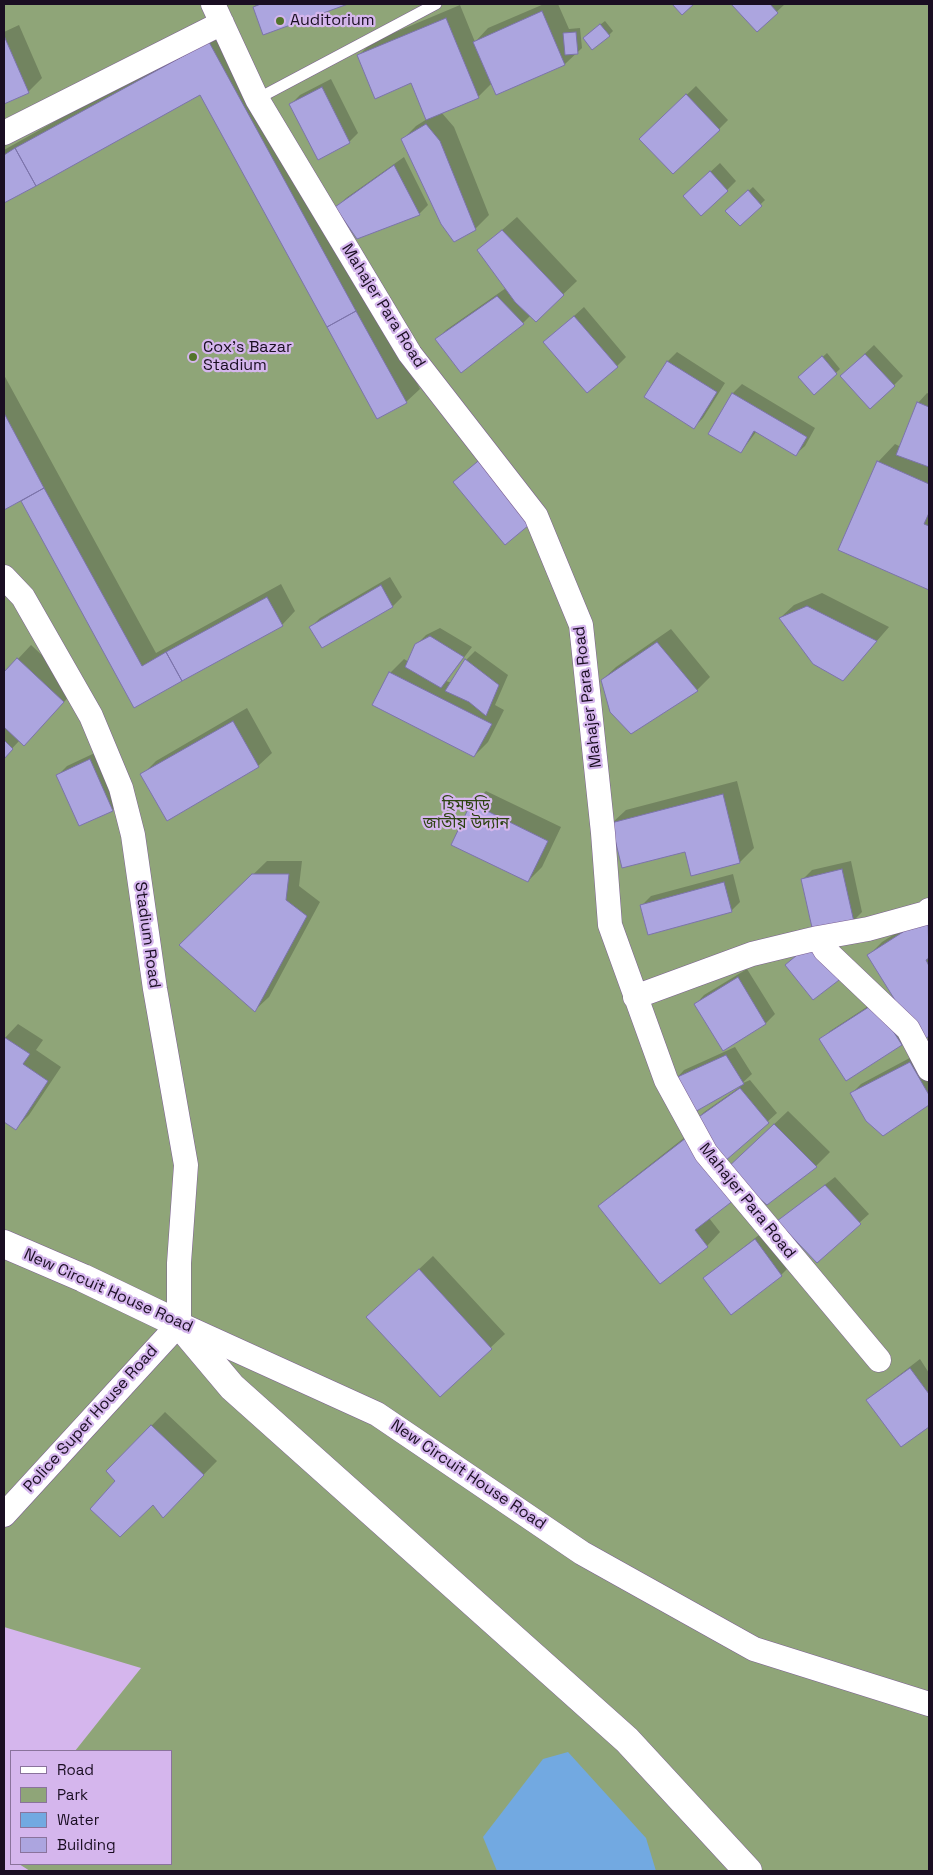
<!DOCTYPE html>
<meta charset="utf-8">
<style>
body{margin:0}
#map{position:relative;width:933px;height:1875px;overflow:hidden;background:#d5b6ed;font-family:"Space Grotesk",sans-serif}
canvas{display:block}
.frame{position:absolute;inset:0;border:5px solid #1a0e22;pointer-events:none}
.legend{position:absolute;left:10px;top:1750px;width:162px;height:115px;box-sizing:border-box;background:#d5b6ed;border:1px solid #8a739c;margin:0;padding:6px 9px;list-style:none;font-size:15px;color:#1a0e22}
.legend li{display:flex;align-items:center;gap:10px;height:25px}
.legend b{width:25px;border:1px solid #8a739c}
</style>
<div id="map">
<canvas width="933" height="1875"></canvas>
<div class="frame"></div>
<ul class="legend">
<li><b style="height:6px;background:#fff"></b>Road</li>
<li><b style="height:14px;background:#8fa578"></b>Park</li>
<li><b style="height:14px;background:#72a9e1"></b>Water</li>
<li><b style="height:14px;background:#aca5df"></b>Building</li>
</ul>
</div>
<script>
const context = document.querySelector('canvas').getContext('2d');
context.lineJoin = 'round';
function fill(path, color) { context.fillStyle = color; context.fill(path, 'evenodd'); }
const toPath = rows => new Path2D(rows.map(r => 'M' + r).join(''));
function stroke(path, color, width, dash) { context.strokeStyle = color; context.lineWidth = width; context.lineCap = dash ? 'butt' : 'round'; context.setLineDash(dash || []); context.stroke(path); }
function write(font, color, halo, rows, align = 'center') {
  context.font = font + ' "Space Grotesk","Noto Sans Bengali",sans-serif'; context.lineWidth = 4.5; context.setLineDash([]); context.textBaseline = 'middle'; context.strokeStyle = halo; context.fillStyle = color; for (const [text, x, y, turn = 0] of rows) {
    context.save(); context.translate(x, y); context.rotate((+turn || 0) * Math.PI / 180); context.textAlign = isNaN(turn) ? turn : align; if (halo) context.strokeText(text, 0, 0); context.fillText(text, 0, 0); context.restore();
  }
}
fill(toPath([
 [4,4,929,4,929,1871,30,1871,19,1864,171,1864,171,1751,75,1751,141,1668,4,1627]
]), '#8fa578');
fill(toPath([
 [568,1752,646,1838,656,1871,497,1871,483,1837,543,1759]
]), '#72a9e1');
fill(toPath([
 [257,4,344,4,264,34,254,7],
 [544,4,558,4,569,29,580,28,582,48,565,64,497,94,492,83,478,97,441,112,454,127,489,215,475,229,402,140,416,126,427,119,411,82,358,56,372,42,460,5,475,42,488,28],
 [733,4,785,4,757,30],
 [605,21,613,31,609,35,588,34],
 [19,25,42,78,28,92,4,102,4,32],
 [227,25,420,389,406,402,200,94,4,202,4,150],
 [331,79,358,133,349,142,291,104,300,95],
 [696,86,728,120,719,129,650,130],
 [404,157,428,205,419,214,337,207,346,198],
 [720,163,736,181,727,190,694,187],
 [753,187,765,200,740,224,727,211],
 [517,217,577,281,536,320,531,315,523,323,437,339,446,330,506,288,479,250],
 [584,307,626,357,617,366,545,342],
 [874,345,903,376,894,385,851,367],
 [677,352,725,383,703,418,694,427,645,396,668,361],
 [827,353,840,369,814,393,800,378],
 [4,375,156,653,281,584,295,611,282,625,134,706,21,499,4,509],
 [742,384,815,428,805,446,795,455,756,432,741,452,709,433,733,393],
 [927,393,929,394,929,588,839,549,878,462,895,444,901,447,918,403],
 [390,577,402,597,393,606,322,646,311,627,320,618],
 [822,593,889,627,843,680,780,618,794,605],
 [440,628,472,647,446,681,452,683,466,660,475,651,508,675,495,705,504,710,488,742,474,756,390,673,404,659,409,662,416,645,426,635],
 [671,629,710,677,697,690,602,680,616,667],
 [31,645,77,688,38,730,20,740,4,757,4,674],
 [247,708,272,753,258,766,142,775,156,761],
 [99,751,122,801,112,810,58,775,67,766],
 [737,781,754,848,740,862,692,874,686,850,612,823,626,810],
 [486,791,561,827,542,867,528,881,472,804],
 [267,861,302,861,299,886,320,902,269,997,255,1010,181,945],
 [851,861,862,912,853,921,803,879,812,870],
 [733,874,740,902,731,911,641,906,651,896],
 [929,912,929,1035,921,1040,868,956,882,942],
 [747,969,775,1014,766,1023,695,1005,704,995],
 [885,995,910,1035,901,1044,821,1040,830,1031],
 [18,1024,43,1040,36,1050,61,1067,29,1115,16,1128,4,1120,4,1039],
 [735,1047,752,1074,741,1084,750,1080,777,1113,726,1159,731,1165,788,1111,830,1152,816,1166,767,1203,747,1186,709,1218,720,1232,707,1246,600,1206,614,1193,699,1126,695,1121,704,1112,740,1087,675,1080,684,1070],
 [919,1053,929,1071,929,1104,883,1134,852,1093,861,1084],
 [835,1177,869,1214,817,1261,778,1221],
 [764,1231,790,1266,781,1275,705,1278],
 [433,1256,505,1334,440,1395,382,1304],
 [920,1359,929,1373,929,1425,901,1446,867,1400],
 [165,1412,217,1461,163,1516,154,1503,117,1481,107,1471]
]), '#0003');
const building = toPath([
 [261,4,348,4,263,35,253,7,261,4],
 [672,4,694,4,682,15,672,4],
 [731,4,770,4,778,13,757,32,731,4],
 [542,11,565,65,496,95,473,42,542,11],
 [446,18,479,98,426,120,411,83,375,99,357,55,446,18],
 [600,24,610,36,592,50,583,38,600,24],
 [576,32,578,54,565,55,563,33,576,32],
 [5,38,29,93,4,104,4,39,5,38],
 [209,42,356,311,327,327,200,95,36,186,15,148,209,42],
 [322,87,350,143,318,160,289,104,322,87],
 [686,94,720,130,673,174,639,139,686,94],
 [426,124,440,141,476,230,454,242,441,224,401,139,426,124],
 [15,148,36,186,4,203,4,155,15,148],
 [394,165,420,215,357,239,335,207,394,165],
 [710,171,728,191,701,216,683,196,710,171],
 [748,190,762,206,740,226,725,211,748,190],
 [502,230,564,295,536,322,515,302,477,250,502,230],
 [497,296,524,324,461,373,435,339,497,296],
 [356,311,407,403,377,419,327,327,356,311],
 [574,316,618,367,587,393,543,342,574,316],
 [865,354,895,386,870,409,840,376,865,354],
 [822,356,837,374,814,395,798,377,822,356],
 [667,361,717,392,694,429,644,397,667,361],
 [732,393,807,437,796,456,754,431,741,453,708,434,732,393],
 [917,402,929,407,929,467,896,455,917,402],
 [4,413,44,488,4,510,4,413],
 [483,457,535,520,505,545,453,482,483,457],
 [877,461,929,484,929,513,924,524,929,526,929,590,838,550,877,461],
 [44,488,142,666,166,652,182,681,134,708,21,501,44,488],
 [381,585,393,607,322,648,309,627,381,585],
 [267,597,283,626,182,681,166,652,267,597],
 [807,606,877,641,843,681,813,664,779,618,807,606],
 [430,636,464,657,441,688,405,667,415,644,430,636],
 [657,642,698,691,631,734,610,712,601,680,657,642],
 [17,658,64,702,24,746,4,727,4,672,17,658],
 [465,659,499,685,486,716,469,702,445,691,465,659],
 [389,672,492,724,474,757,372,705,389,672],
 [233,721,259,767,167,821,140,774,233,721],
 [4,740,13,749,4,759,4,740],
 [90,759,113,811,79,826,56,775,90,759],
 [723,794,740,863,691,876,685,852,622,868,611,823,723,794],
 [471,803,548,841,528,882,451,845,471,803],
 [842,869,854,922,813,932,801,879,842,869],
 [252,874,289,874,286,900,307,916,255,1012,179,945,252,874],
 [724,882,732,912,648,935,640,905,724,882],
 [928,916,929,958,926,960,929,966,929,1036,921,1042,867,955,928,916],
 [814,941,843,977,813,1000,785,965,814,941],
 [738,977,766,1024,723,1051,694,1004,738,977],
 [875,1003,902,1045,846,1081,819,1039,875,1003],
 [4,1037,30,1054,23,1064,48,1081,16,1130,4,1122,4,1037],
 [726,1055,744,1084,693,1113,673,1079,726,1055],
 [910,1062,929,1095,929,1105,883,1136,866,1121,850,1093,910,1062],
 [740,1088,769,1123,725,1161,693,1121,740,1088],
 [774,1124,817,1167,767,1205,726,1169,774,1124],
 [686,1138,734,1200,695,1230,708,1247,660,1284,598,1206,686,1138],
 [825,1185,861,1224,817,1263,777,1221,825,1185],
 [755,1239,782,1276,731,1315,703,1278,755,1239],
 [419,1269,492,1349,440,1397,366,1317,419,1269],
 [910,1368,929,1394,929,1427,901,1447,866,1400,910,1368],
 [151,1425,204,1475,163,1518,153,1505,120,1537,90,1509,115,1481,106,1471,151,1425]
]);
fill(building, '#aca5df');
stroke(building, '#7c74ab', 1);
const lane = toPath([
 [257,99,436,4]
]);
const street = toPath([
 [213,4,257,99,410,354,536,516,581,625,603,833,610,925,666,1080,706,1153,879,1360],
 [4,133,222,23],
 [4,577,23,597,91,716,121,788,133,835,155,989,186,1165,179,1263,179,1324],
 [818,938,825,950,908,1029,929,1069],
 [635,997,752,954,818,938,868,929,926,913,929,910],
 [179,1324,377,1414,582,1553,754,1649,929,1704],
 [4,1515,179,1324]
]);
const secondary = toPath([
 [4,1244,83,1278,179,1324,232,1387,627,1740,748,1871]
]);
stroke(lane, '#7c6092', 12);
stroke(street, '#7c6092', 25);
stroke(secondary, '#7c6092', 29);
stroke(lane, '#fff', 11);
stroke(street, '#fff', 24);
stroke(secondary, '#fff', 28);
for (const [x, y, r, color] of [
 [280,21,5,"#53742b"],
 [193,357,5,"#53742b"]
]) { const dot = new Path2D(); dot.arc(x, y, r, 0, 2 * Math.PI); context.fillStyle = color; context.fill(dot); stroke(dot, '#d5b6ed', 2); }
write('16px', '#1a0e22', '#d5b6ed', [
 ["Auditorium",290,21],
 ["Cox's Bazar",203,348],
 ["Stadium",203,366]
], 'left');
write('16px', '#1a0e22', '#d5b6ed', [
 ["Mahajer Para Road",383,306,58],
 ["Mahajer Para Road",588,697,-97],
 ["Stadium Road",147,935,82],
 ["Mahajer Para Road",747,1201,51],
 ["New Circuit House Road",108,1291,24],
 ["Police Super House Road",91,1419,-48],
 ["New Circuit House Road",468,1475,34]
]);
write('16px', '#2e4312', '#d5b6ed', [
 ["হিমছড়ি",466,806],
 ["জাতীয় উদ্যান",466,824]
]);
</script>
